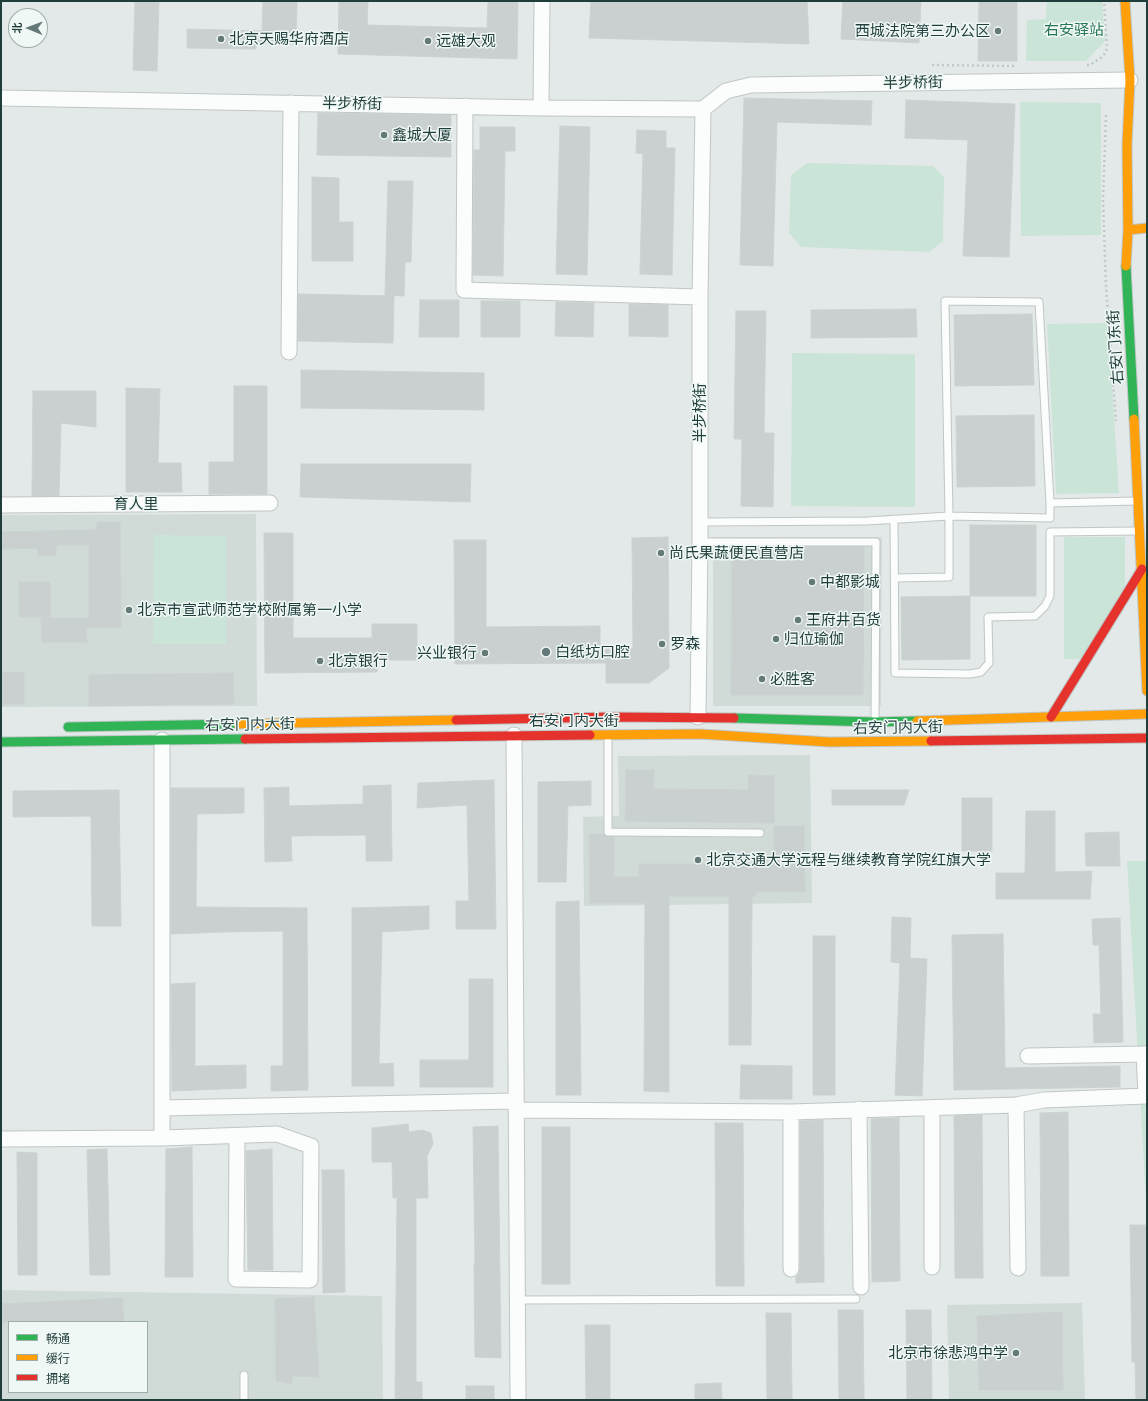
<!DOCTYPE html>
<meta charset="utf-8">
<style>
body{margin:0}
#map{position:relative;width:1148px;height:1401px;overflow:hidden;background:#e3e9e8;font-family:Mulish,"Noto Sans SC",sans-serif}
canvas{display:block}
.frame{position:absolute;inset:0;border:2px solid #1f3d3b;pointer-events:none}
.legend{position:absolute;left:8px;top:1321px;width:140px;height:72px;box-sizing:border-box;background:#f0f8f6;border:1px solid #9cadab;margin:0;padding:5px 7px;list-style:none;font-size:12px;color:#1f3d3b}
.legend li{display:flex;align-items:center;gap:8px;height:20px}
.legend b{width:20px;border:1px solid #9cadab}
.north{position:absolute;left:8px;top:8px;width:40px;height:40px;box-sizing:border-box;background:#f0f8f6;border:1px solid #9cadab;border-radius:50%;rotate:271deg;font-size:11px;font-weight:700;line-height:16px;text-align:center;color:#1f3d3b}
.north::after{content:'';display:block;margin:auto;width:14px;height:18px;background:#647978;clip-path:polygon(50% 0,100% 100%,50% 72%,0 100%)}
</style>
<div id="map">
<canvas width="1148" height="1401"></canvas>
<div class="frame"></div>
<ul class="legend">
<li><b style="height:5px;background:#30b455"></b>畅通</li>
<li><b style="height:5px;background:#ff9f0a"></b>缓行</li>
<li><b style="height:5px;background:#e5322d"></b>拥堵</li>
</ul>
<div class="north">北</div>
</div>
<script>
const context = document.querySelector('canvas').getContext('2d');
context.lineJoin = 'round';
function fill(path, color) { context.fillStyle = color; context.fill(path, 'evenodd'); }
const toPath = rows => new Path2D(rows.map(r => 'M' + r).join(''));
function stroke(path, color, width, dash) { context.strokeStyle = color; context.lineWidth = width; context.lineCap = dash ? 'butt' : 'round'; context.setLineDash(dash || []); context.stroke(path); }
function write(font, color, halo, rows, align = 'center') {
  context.font = font + ' Mulish,"Noto Sans SC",sans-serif'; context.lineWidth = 3; context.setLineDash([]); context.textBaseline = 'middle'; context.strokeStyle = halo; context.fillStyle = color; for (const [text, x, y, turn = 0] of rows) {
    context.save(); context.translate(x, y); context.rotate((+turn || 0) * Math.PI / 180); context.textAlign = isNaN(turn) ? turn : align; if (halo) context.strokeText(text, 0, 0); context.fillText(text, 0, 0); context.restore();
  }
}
fill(toPath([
 [256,514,257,706,1,707,1,515],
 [713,537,882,537,881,706,713,706],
 [810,755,812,903,584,906,583,817,619,816,618,756],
 [1,1290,382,1296,383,1400,1,1400],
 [9,1322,147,1322,147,1392,9,1392],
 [1082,1303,1085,1400,949,1400,947,1305]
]), '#d0dbd8');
fill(toPath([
 [1047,1,1102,1,1105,41,1086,61,1026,61,1027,20,1046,19],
 [1020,102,1101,103,1101,235,1021,236],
 [807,163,933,166,944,177,943,241,929,252,801,247,789,233,791,175],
 [1108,323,1119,493,1056,494,1047,324],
 [792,353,915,354,915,507,791,506],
 [154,535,226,536,226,644,153,644],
 [1064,537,1125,537,1125,592,1083,659,1064,659],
 [1127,861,1147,861,1147,1220]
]), '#cbe4d8');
const building = toPath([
 [135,1,159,1,157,71,133,70,135,1],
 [263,1,297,1,296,44,256,43,256,49,187,48,187,29,262,31,263,1],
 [339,1,368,1,367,25,487,28,488,1,518,1,517,59,338,54,339,1],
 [591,1,807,1,809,44,589,38,591,1],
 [843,1,921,1,919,43,841,39,843,1],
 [979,1,1017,1,1017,61,978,61,979,1],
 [744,98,872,101,871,125,777,122,773,266,740,265,744,98],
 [906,100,1015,104,1009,257,963,256,968,140,905,138,906,100],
 [318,113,451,115,451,157,317,155,318,113],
 [560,126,590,127,587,275,556,274,560,126],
 [480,127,515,127,515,151,505,151,503,276,473,275,474,150,480,150,480,127],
 [637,130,666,131,666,148,675,148,672,275,640,274,643,154,636,153,637,130],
 [312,177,339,178,339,222,353,222,353,261,312,261,312,177],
 [388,181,413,181,411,262,405,262,404,296,385,295,388,181],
 [298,294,394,296,393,343,298,341,298,294],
 [420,300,459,300,459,337,419,337,420,300],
 [481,301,520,301,520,337,481,337,481,301],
 [556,302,594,303,593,337,555,336,556,302],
 [629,304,668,305,668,337,629,336,629,304],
 [916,309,917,337,811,338,811,310,916,309],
 [736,311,766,311,764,433,774,433,773,507,741,506,742,439,734,439,736,311],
 [1032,314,1034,385,955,386,954,315,1032,314],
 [301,370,484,373,484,410,301,408,301,370],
 [234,386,267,386,267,494,209,494,209,462,234,462,234,386],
 [126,388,160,389,158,463,181,463,182,492,126,492,126,388],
 [33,391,96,391,96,427,61,423,59,496,32,496,33,391],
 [1034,415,1035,486,957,487,956,416,1034,415],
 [301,464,471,464,470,502,300,497,301,464],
 [98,522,120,522,121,628,86,628,87,642,42,642,41,618,89,618,89,545,56,545,56,556,39,556,37,548,1,549,1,532,95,530,98,522],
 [970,525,1036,525,1036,596,970,596,970,525],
 [264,533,293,533,293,638,372,638,372,624,417,624,417,660,377,660,377,672,265,673,264,533],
 [668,537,669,668,649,683,606,683,606,663,455,664,454,540,486,540,486,627,600,626,600,648,633,648,632,538,668,537],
 [732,547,864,547,863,695,731,695,732,547],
 [19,582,50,582,50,617,19,617,19,582],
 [970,596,970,659,902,660,901,597,970,596],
 [24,672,24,704,1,704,1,673,24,672],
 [233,673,234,704,89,706,89,675,233,673],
 [626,770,654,770,653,789,748,790,748,775,774,776,774,823,625,821,626,770],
 [494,780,496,929,456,929,456,901,469,901,467,805,417,808,418,783,494,780],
 [591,781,591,805,568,806,566,882,538,882,538,782,591,781],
 [391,785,392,861,366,861,366,835,291,836,292,861,265,862,264,788,289,787,289,806,363,804,363,786,391,785],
 [171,788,244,788,244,813,197,814,196,907,307,908,308,1090,271,1091,271,1066,283,1066,283,931,224,932,171,934,171,788],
 [119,790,121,926,92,926,91,816,13,817,13,791,119,790],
 [832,790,909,790,904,805,832,805,832,790],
 [962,798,992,798,992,851,962,851,962,798],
 [1026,811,1055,811,1055,872,1092,871,1090,899,996,899,996,873,1025,873,1026,811],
 [774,826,804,826,805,892,756,892,756,896,752,896,751,1045,729,1045,729,896,669,896,669,1092,644,1091,645,903,590,903,589,835,604,834,608,837,614,837,614,877,639,877,639,864,774,864,774,826],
 [1119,832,1120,866,1086,866,1085,833,1119,832],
 [579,901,581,1095,556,1095,556,902,579,901],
 [429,906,429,929,382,932,379,1064,393,1063,394,1086,352,1086,352,908,429,906],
 [892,917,911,918,910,958,927,959,922,1096,895,1095,900,963,891,962,892,917],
 [1120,918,1123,1042,1094,1043,1093,1014,1101,1014,1099,945,1093,945,1092,919,1120,918],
 [1003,934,1005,1068,1120,1066,1120,1087,954,1090,952,935,1003,934],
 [813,936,835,936,835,1095,813,1095,813,936],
 [469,979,493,979,493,1087,420,1087,420,1060,469,1060,469,979],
 [195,983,195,1066,246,1065,246,1088,172,1091,171,984,195,983],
 [741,1065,792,1066,792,1099,740,1099,741,1065],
 [1068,1112,1069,1276,1041,1276,1040,1113,1068,1112],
 [982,1115,983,1278,955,1278,954,1116,982,1115],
 [899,1118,900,1281,872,1282,871,1119,899,1118],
 [823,1120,824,1282,796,1283,796,1277,799,1274,800,1269,800,1121,823,1120],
 [715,1123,743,1123,744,1286,716,1286,715,1123],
 [408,1124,409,1132,422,1130,431,1133,433,1144,427,1156,428,1198,416,1198,416,1382,422,1382,422,1400,395,1400,397,1198,393,1198,392,1162,372,1162,372,1128,408,1124],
 [498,1126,501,1358,475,1357,474,1263,475,1263,473,1127,498,1126],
 [542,1127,570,1127,570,1284,542,1284,542,1127],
 [192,1147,193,1277,165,1277,166,1149,192,1147],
 [107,1149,110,1275,90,1275,87,1150,107,1149],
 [272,1149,273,1270,248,1270,246,1151,272,1149],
 [17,1152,37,1153,37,1275,18,1275,17,1152],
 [322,1170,344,1170,345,1292,323,1293,322,1170],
 [1130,1225,1147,1225,1147,1400,1136,1400,1135,1362,1132,1362,1130,1225],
 [314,1297,319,1377,292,1376,292,1384,276,1381,275,1299,314,1297],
 [122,1298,124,1322,1,1322,1,1304,122,1298],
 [838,1310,863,1310,864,1400,839,1400,838,1310],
 [906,1310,931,1310,932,1400,907,1400,906,1310],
 [1062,1312,1063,1390,979,1390,977,1316,1062,1312],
 [766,1313,791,1313,792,1400,767,1400,766,1313],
 [585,1325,610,1325,610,1400,586,1400,585,1325],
 [721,1383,722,1400,695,1400,695,1384,721,1383],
 [466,1386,494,1386,494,1400,466,1400,466,1386]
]);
fill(building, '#cad0cf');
stroke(building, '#cbd2d1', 1);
const lane = toPath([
 [894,519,895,673,970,674,981,672,989,663,988,617,1035,616,1045,606,1050,596,1050,532,1138,531],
 [700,522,867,521,949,516,945,301,1039,302,1050,503,1137,501],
 [700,542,876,542,875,721],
 [895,578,949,577,949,516,1050,518,1050,503],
 [608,736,608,832,760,833],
 [518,1300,856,1299],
 [244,1375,244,1400]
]);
const street = toPath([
 [1,98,541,108,703,109,726,91,751,85,1130,80],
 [465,106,464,290,700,297],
 [541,108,542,1],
 [289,352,291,103],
 [1,505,270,503],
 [698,717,700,542,700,297,703,109],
 [514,735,518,1400],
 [162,740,162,1108],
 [1028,1056,1147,1054],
 [1016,1105,1018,1268],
 [859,1109,861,1287],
 [516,1110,791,1112,1016,1105,1044,1100,1146,1096,1144,1054],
 [162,1138,277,1134,311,1146,310,1280,236,1279,237,1136],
 [1,1139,162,1138,162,1108,516,1101],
 [932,1267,932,1108],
 [791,1269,791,1112]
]);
const fast = toPath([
 [1126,266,1134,419],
 [734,718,875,722,917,721],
 [68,727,238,724],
 [1,742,245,739]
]);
const slow = toPath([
 [1125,1,1130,80,1127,145,1128,230,1126,266],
 [1128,230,1147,228],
 [1134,419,1147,691],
 [917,721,1147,714],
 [238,724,456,720],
 [590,735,700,734,829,742,931,741]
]);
const jam = toPath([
 [1051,717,1142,569],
 [456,720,611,717,734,718],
 [245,739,590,735],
 [931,741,1147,738]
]);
stroke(lane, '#c0c6c5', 9);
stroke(street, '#c0c6c5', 17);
stroke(fast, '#bec6c5', 11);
stroke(slow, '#bec6c5', 11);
stroke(jam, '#bec6c5', 11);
stroke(toPath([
 [932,65,1014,66],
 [1087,65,1090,65,1102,57,1106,52,1107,48,1104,1],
 [1106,115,1103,199,1106,287,1116,421],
 [857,613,866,613]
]), '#c0c9c8', 2.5, [2, 3]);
stroke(lane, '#fbfcfc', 7);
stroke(street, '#fbfcfc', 15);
stroke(fast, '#30b455', 9);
stroke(slow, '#ff9f0a', 9);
stroke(jam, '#e5322d', 9);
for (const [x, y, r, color] of [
 [998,31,4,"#647978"],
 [221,39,4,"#647978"],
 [428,41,4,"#647978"],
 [384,135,4,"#647978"],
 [661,553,4,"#647978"],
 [812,582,4,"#647978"],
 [129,610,4,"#647978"],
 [798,620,4,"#647978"],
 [776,639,4,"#647978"],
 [662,644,4,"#647978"],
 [546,652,5,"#647978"],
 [485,653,4,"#647978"],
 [320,661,4,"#647978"],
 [762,679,4,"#647978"],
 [698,860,4,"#647978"],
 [1016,1353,4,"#647978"]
]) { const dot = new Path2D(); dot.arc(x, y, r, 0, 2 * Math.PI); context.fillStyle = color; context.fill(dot); stroke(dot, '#f0f8f6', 1.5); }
write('15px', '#277656', '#f0f8f6', [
 ["右安驿站",1074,30]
]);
write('15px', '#1f3d3b', '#f0f8f6', [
 ["西城法院第三办公区",990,31,"right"],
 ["北京天赐华府酒店",229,39],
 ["远雄大观",436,41],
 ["鑫城大厦",392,135],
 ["尚氏果蔬便民直营店",669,553],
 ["中都影城",820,582],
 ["北京市宣武师范学校附属第一小学",137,610],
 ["王府井百货",806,620],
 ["归位瑜伽",784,639],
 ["罗森",670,644],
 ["白纸坊口腔",555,652],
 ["兴业银行",477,653,"right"],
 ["北京银行",328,661],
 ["必胜客",770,679],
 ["北京交通大学远程与继续教育学院红旗大学",706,860],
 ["北京市徐悲鸿中学",1008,1353,"right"]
], 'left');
write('15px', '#1f3d3b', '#f0f8f6', [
 ["半步桥街",913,83,-1],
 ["半步桥街",352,104,1],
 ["右安门东街",1116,347,-94],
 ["半步桥街",700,413,-90],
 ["育人里",136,504],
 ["右安门内大街",574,721],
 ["右安门内大街",250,725,-1],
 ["右安门内大街",898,728,-1]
]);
</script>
